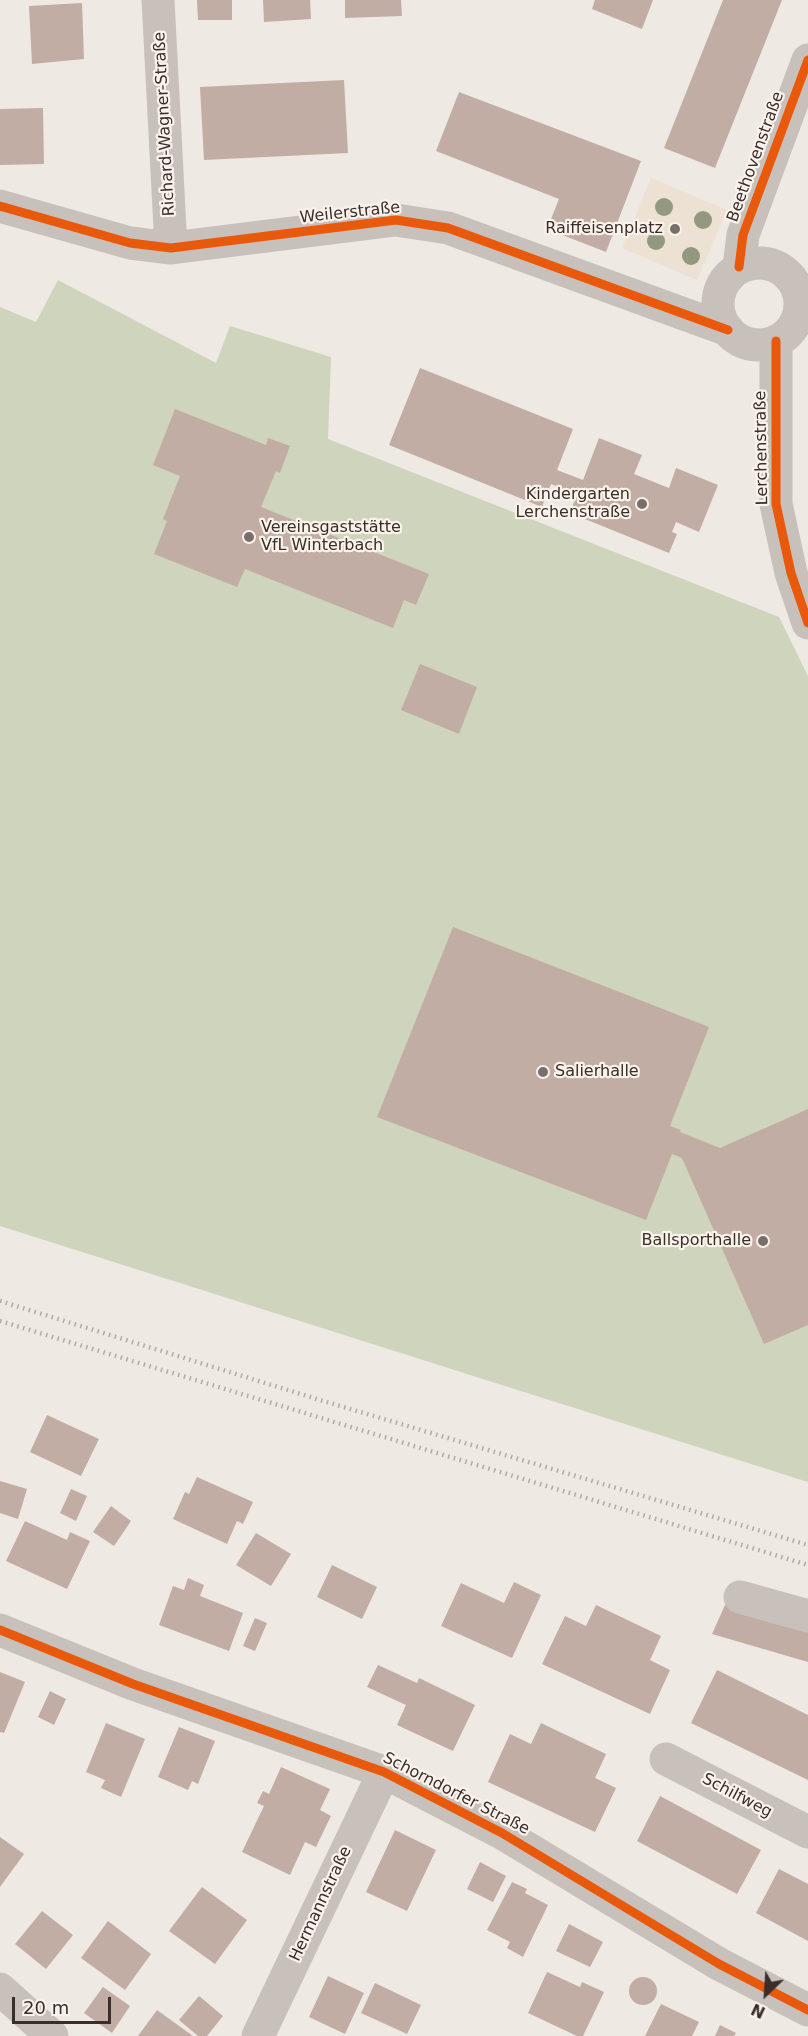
<!DOCTYPE html>
<meta charset="utf-8">
<style>
body{margin:0}
#map{position:relative;width:808px;height:2036px;overflow:hidden;background:#eee9e3;font-family:"DejaVu Sans",sans-serif}
canvas{display:block}
.north{position:absolute;left:736px;top:1964px;width:60px;height:60px;-webkit-text-stroke:4px #faf3eb;paint-order:stroke;rotate:205deg;font-size:16px;font-weight:700;line-height:24px;text-align:center;color:#392e29}
.north::after{content:'';display:block;margin:auto;width:21px;height:27px;background:#392e29;clip-path:polygon(50% 0,100% 100%,50% 72%,0 100%)}
.scale{position:absolute;left:12px;top:1997px;width:99px;height:27px;box-sizing:border-box;border:3px solid #392e29;border-top:0;padding-left:8px;font-size:18px;line-height:21px;white-space:nowrap;color:#392e29;-webkit-text-stroke:4px #faf3eb;paint-order:stroke}
</style>
<div id="map">
<canvas width="808" height="2036"></canvas>
<div class="north">N</div>
<div class="scale">20 m</div>
</div>
<script>
const context = document.querySelector('canvas').getContext('2d');
context.lineJoin = 'round';
function fill(path, color) { context.fillStyle = color; context.fill(path, 'evenodd'); }
const toPath = rows => new Path2D(rows.map(r => 'M' + r).join(''));
function stroke(path, color, width, dash) { context.strokeStyle = color; context.lineWidth = width; context.lineCap = dash ? 'butt' : 'round'; context.setLineDash(dash || []); context.stroke(path); }
function write(font, color, halo, rows, align = 'center') {
  context.font = font + ' "DejaVu Sans",sans-serif'; context.lineWidth = 4.5; context.setLineDash([]); context.textBaseline = 'middle'; context.strokeStyle = halo; context.fillStyle = color; for (const [text, x, y, turn = 0] of rows) {
    context.save(); context.translate(x, y); context.rotate((+turn || 0) * Math.PI / 180); context.textAlign = isNaN(turn) ? turn : align; if (halo) context.strokeText(text, 0, 0); context.fillText(text, 0, 0); context.restore();
  }
}
fill(toPath([
 [58,280,216,363,230,326,331,357,328,439,779,617,808,676,808,1482,0,1226,0,307,36,322]
]), '#cfd4bc');
fill(toPath([
 [651,178,727,210,697,280,622,248]
]), '#ece1d2');
fill(toPath([
 [197,0,232,0,232,20,198,20],
 [263,0,310,0,311,19,264,22],
 [345,0,401,0,402,16,345,18],
 [595,0,653,0,642,29,592,9],
 [723,0,782,0,715,168,664,148],
 [82,3,84,59,32,64,29,6],
 [344,80,348,153,204,160,200,87],
 [459,92,641,161,606,252,547,229,559,199,436,151],
 [43,108,44,164,0,165,0,109],
 [420,368,573,429,557,470,583,480,599,438,642,455,634,474,669,488,676,468,718,485,699,532,676,522,672,532,677,534,669,553,570,513,577,494,551,484,542,507,389,445],
 [175,409,266,445,268,438,290,446,280,473,276,471,261,507,429,574,416,605,404,600,393,628,245,569,237,587,154,554,167,521,163,519,180,476,153,465],
 [420,664,477,687,459,734,401,710],
 [453,927,709,1027,670,1126,681,1130,680,1132,720,1148,808,1109,808,1325,764,1344,682,1158,672,1154,646,1220,377,1117],
 [47,1415,99,1439,81,1476,30,1452],
 [197,1477,253,1502,243,1524,237,1521,227,1544,173,1519,185,1492,189,1494],
 [0,1481,27,1489,18,1519,0,1513],
 [71,1489,87,1496,76,1521,60,1513],
 [111,1506,131,1521,114,1546,93,1532],
 [25,1521,67,1540,70,1532,90,1541,67,1589,6,1561],
 [256,1533,291,1554,271,1586,236,1565],
 [332,1565,377,1587,362,1619,317,1597],
 [188,1578,204,1585,200,1596,243,1613,229,1651,159,1625,173,1586,184,1590],
 [514,1582,541,1595,512,1658,441,1626,461,1583,504,1603],
 [596,1605,661,1636,650,1660,670,1670,650,1714,542,1664,565,1616,586,1626],
 [725,1605,808,1631,808,1662,712,1634],
 [255,1618,267,1623,255,1651,243,1646],
 [378,1665,417,1683,419,1678,475,1705,453,1751,397,1725,406,1705,367,1687],
 [717,1670,808,1715,808,1780,691,1723],
 [0,1672,25,1682,4,1733,0,1732],
 [50,1691,66,1699,54,1725,38,1717],
 [106,1723,145,1739,121,1797,101,1788,105,1780,86,1772],
 [541,1723,606,1754,595,1778,616,1788,595,1832,488,1782,510,1734,531,1744],
 [179,1727,215,1741,198,1784,192,1781,188,1790,158,1777],
 [281,1767,330,1789,320,1810,331,1816,316,1847,305,1842,290,1875,242,1852,264,1806,257,1803,263,1791,269,1794],
 [660,1796,761,1850,737,1894,637,1841],
 [395,1830,436,1850,407,1911,366,1892],
 [0,1837,24,1854,0,1887],
 [480,1862,506,1876,493,1902,467,1889],
 [779,1869,808,1884,808,1941,756,1913],
 [512,1882,527,1889,525,1893,548,1905,523,1957,507,1948,510,1942,487,1930],
 [202,1887,247,1920,215,1964,169,1931],
 [42,1911,73,1935,46,1969,15,1944],
 [108,1921,151,1954,125,1990,81,1958],
 [569,1924,603,1942,590,1967,556,1951],
 [547,1972,580,1987,582,1982,604,1992,583,2036,577,2036,528,2013],
 [328,1976,364,1993,345,2034,309,2017],
 '629 1991a14 14 0 1 1 28 0a14 14 0 1 1-28 0Z',
 [375,1983,421,2005,407,2034,361,2013],
 [103,1987,130,2006,112,2033,84,2013],
 [199,1996,223,2016,207,2036,198,2036,179,2020],
 [661,2004,699,2022,692,2036,645,2036],
 [157,2010,193,2036,138,2036],
 [720,2025,736,2033,734,2036,715,2036]
]), '#c2ada4');
stroke(toPath([
 [158,0,171,248],
 [0,206,130,243,171,248,396,220,448,228,728,330],
 '718 304a41 41 0 1 1 82 0a41 41 0 1 1-82 0Z',
 [739,267,743,235,808,60],
 [776,341,776,504,791,573,808,623],
 [740,1597,808,1616],
 [0,1630,133,1684,384,1772,502,1833,719,1964,808,2010],
 [666,1759,808,1832],
 [0,1989,52,2036],
 [258,2036,384,1772]
]), '#c8c1bb', 33);
stroke(toPath([
 [0,1301,320,1400,808,1545],
 [0,1321,808,1565]
]), '#afaaa6', 4.5, [1.5, 4.5]);
stroke(toPath([
 [0,206,130,243,171,248,396,220,448,228,728,330],
 [739,267,743,235,808,60],
 [776,341,776,504,791,573,808,623],
 [0,1630,133,1684,384,1772,502,1833,719,1964,808,2010]
]), '#e8590c', 9);
context.fillStyle = '#93997e';
for (const [x, y] of [
 [664,207],
 [703,220],
 [656,241],
 [691,256]
]) { context.beginPath(); context.arc(x, y, 9, 0, 2 * Math.PI); context.fill(); }
for (const [x, y, r, color] of [
 [675,229,6,"#786f6a"],
 [642,504,6,"#786f6a"],
 [249,537,6,"#786f6a"],
 [543,1072,6,"#786f6a"],
 [763,1241,6,"#786f6a"]
]) { const dot = new Path2D(); dot.arc(x, y, r, 0, 2 * Math.PI); context.fillStyle = color; context.fill(dot); stroke(dot, '#faf3eb', 2); }
write('16px', '#392e29', '#faf3eb', [
 ["Richard-Wagner-Straße",165,124,-93],
 ["Beethovenstraße",756,157,-70],
 ["Weilerstraße",350,213,-6],
 ["Lerchenstraße",762,448,-91],
 ["Schorndorfer Straße",456,1794,27],
 ["Schilfweg",737,1796,28],
 ["Hermannstraße",321,1904,-65]
]);
write('16px', '#392e29', '#faf3eb', [
 ["Raiffeisenplatz",663,229],
 ["Kindergarten",630,495],
 ["Lerchenstraße",630,513],
 ["Vereinsgaststätte",261,528,"left"],
 ["VfL Winterbach",261,546,"left"],
 ["Salierhalle",555,1072,"left"],
 ["Ballsporthalle",751,1241]
], 'right');
</script>
